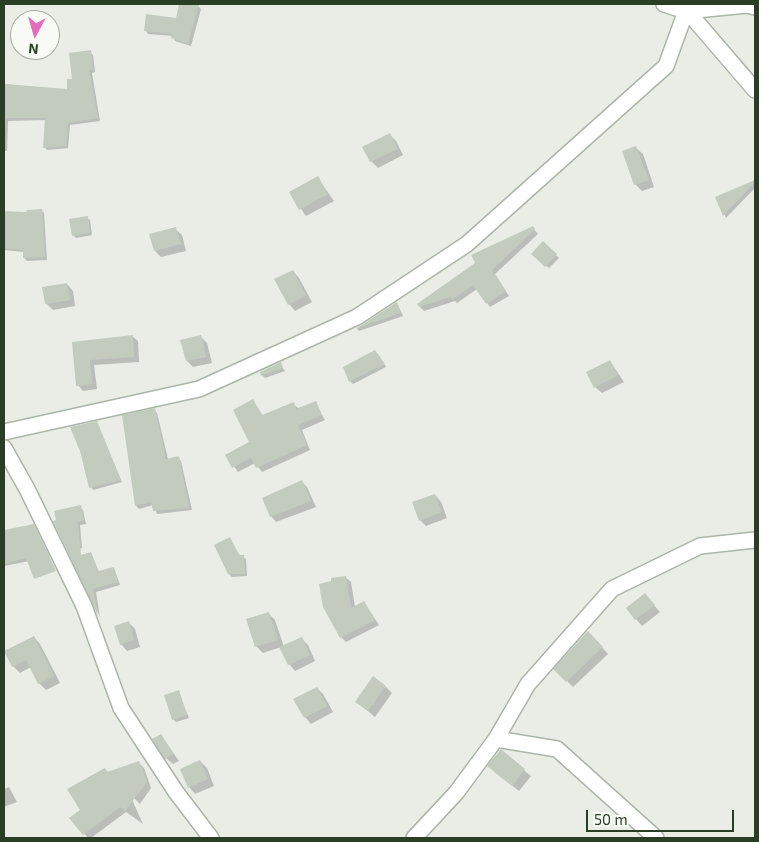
<!DOCTYPE html>
<style>
body{margin:0}
#map{position:relative;width:759px;height:842px;overflow:hidden;background:#e9ede6;font-family:"Exo 2",sans-serif}
canvas{display:block}
.frame{position:absolute;inset:0;border:5px solid #2a3e26;pointer-events:none}
.north{position:absolute;left:10px;top:10px;width:50px;height:50px;box-sizing:border-box;background:#f8faf6;border:1px solid #a6afa3;border-radius:50%;rotate:186deg;font-size:14px;font-weight:700;line-height:20px;text-align:center;color:#2a3e26}
.north::after{content:'';display:block;margin:auto;width:18px;height:22px;background:#e76abd;clip-path:polygon(50% 0,100% 100%,50% 72%,0 100%)}
.scale{position:absolute;left:586px;top:810px;width:148px;height:22px;box-sizing:border-box;border:2px solid #2a3e26;border-top:0;padding-left:6px;font-size:15px;line-height:18px;white-space:nowrap;color:#2a3e26;-webkit-text-stroke:4px #f8faf6;paint-order:stroke}
</style>
<div id="map">
<canvas width="759" height="842"></canvas>
<div class="frame"></div>
<div class="north">N</div>
<div class="scale">50 m</div>
</div>
<script>
const context = document.querySelector('canvas').getContext('2d');
context.lineJoin = 'round';
function fill(path, color) { context.fillStyle = color; context.fill(path, 'evenodd'); }
const toPath = rows => new Path2D(rows.map(r => 'M' + r).join(''));
function stroke(path, color, width, dash) { context.strokeStyle = color; context.lineWidth = width; context.lineCap = dash ? 'butt' : 'round'; context.setLineDash(dash || []); context.stroke(path); }
fill(toPath([
 [181,4,198,6,201,9,191,46,175,41,173,36,148,34,146,31,177,19],
 [37,15,40,20,22,20,22,17],
 [90,52,93,55,95,72,92,73,100,121,70,125,68,148,47,150,45,147,46,120,8,121,7,151,4,151,4,84,69,90],
 [390,135,396,141,403,155,378,168,371,161,364,147],
 [636,148,643,154,654,187,642,191,635,184],
 [318,178,334,201,306,216,290,193],
 [755,182,755,188,726,218,717,198],
 [41,210,44,213,47,260,27,261,24,258,24,252,4,250,4,213,28,214],
 [87,218,90,220,92,235,76,238,73,235],
 [532,227,538,234,495,274,509,296,490,307,477,289,457,303,455,301,424,311,420,307],
 [175,229,182,235,186,251,161,257,155,251],
 [543,243,559,258,549,268,533,254],
 [293,271,299,278,312,302,295,311,289,304],
 [67,284,73,291,75,306,53,310,46,303],
 [397,303,403,316,359,331,357,329],
 [132,336,138,341,139,362,94,365,97,389,83,391,78,385,74,343],
 [200,336,207,343,212,363,193,367,187,361],
 [378,354,386,367,353,384,350,381],
 [610,361,624,382,602,393,595,387],
 [280,364,285,371,265,378,262,375],
 [253,401,263,416,293,404,298,408,315,403,325,420,302,430,310,450,262,472,255,463,238,472,226,455,251,442],
 [154,410,157,413,168,459,178,458,181,461,192,510,157,514,153,505,139,509,136,506,124,416],
 [96,423,122,482,93,490,91,487,81,450],
 [302,482,307,487,316,507,276,522,271,516],
 [435,495,441,502,447,518,426,526,420,520],
 [80,507,83,510,86,524,80,525,82,548,71,551],
 [33,526,50,557,4,566,4,531],
 [230,539,240,556,246,559,247,576,232,577,229,574],
 [91,553,99,572,114,568,120,585,96,592,100,617,74,560],
 [345,577,351,582,355,607,364,602,379,625,346,642,341,637],
 [645,595,660,612,642,626,636,619],
 [269,614,275,620,284,647,302,639,308,645,315,661,295,671,289,664,281,647,263,653,256,646],
 [129,623,135,629,140,647,127,651,121,644],
 [588,632,608,654,573,687,555,669],
 [34,637,40,644,60,683,46,690,39,683,31,667,20,673,13,666],
 [386,687,392,693,375,717,357,702],
 [317,688,323,694,333,712,311,724,305,717],
 [178,692,189,718,176,722,173,719],
 [161,735,179,761,173,764,166,758],
 [501,751,531,776,519,791,496,773],
 [200,761,207,768,214,786,195,794,189,787],
 [138,762,144,768,151,788,140,804,129,793,143,824,126,812,91,838,88,838,71,818,82,810,105,769,109,773],
 [9,787,17,802,4,807,4,789]
]), '#0003');
fill(toPath([
 [179,4,199,4,188,44,171,38,172,34,144,31,146,14,176,18],
 [91,50,93,70,89,70,98,118,68,123,66,146,43,148,45,118,4,118,4,84,67,89,67,79,72,79,69,53],
 [390,133,398,149,370,162,362,147],
 [636,146,649,180,634,185,622,151],
 [318,176,328,194,299,210,289,192],
 [755,180,755,182,723,216,715,197],
 [42,209,45,257,23,258,23,250,4,248,4,211,26,212,27,210],
 [88,216,90,233,72,236,69,219],
 [533,226,535,229,492,270,506,291,486,304,473,285,452,300,451,297,419,307,417,304,475,263,471,255],
 [176,227,181,244,154,251,149,234],
 [543,241,557,254,545,267,531,254],
 [293,270,306,295,288,305,274,279],
 [67,283,70,300,45,304,42,287],
 [397,302,401,313,355,329,362,325],
 [133,335,134,357,90,360,92,384,76,386,72,342],
 [201,335,206,357,186,361,180,340],
 [375,350,385,364,349,382,343,367],
 [610,360,618,375,594,388,586,372],
 [281,362,283,368,261,376,260,372],
 [253,399,262,415,294,402,296,409,316,401,322,415,298,425,307,445,256,468,251,458,232,468,225,455,249,442,233,410],
 [155,408,166,459,179,456,189,508,153,511,151,502,135,506,122,415],
 [97,421,121,480,89,488,80,451,70,427],
 [302,480,311,501,270,517,262,498],
 [435,494,442,512,419,521,412,502],
 [81,505,84,521,78,522,81,555,91,552,98,571,114,567,118,582,93,589,98,616,53,521,56,520,54,511],
 [34,524,56,571,34,579,26,558,4,564,4,530],
 [230,537,239,555,244,555,245,574,228,574,214,545],
 [346,576,351,608,364,601,375,620,340,638,323,607,319,584,331,581,331,578],
 [645,593,655,605,635,620,626,608],
 [269,612,278,640,255,647,246,619],
 [129,621,134,640,120,645,114,626],
 [588,631,603,647,566,682,553,669],
 [34,636,54,676,38,684,26,660,12,667,4,651],
 [302,637,310,655,288,665,279,647],
 [373,676,386,686,368,711,355,702],
 [317,687,327,706,304,718,293,699],
 [179,690,187,715,172,720,164,695],
 [161,734,173,754,165,759,152,739],
 [501,749,525,769,512,786,487,766],
 [200,760,208,779,188,788,180,769],
 [139,761,147,782,125,811,120,807,83,835,69,818,80,810,67,789,105,768,107,772]
]), '#c2cbbe');
const minor = toPath([
 [664,4,686,11,747,5,755,7],
 [682,5,755,90],
 [4,432,199,389,357,317,467,244,666,66,686,11],
 [4,448,27,489,84,606,121,708,176,792,211,838],
 [496,739,557,749,656,838],
 [414,838,456,793,496,739,528,684,612,589,700,546,755,540]
]);
stroke(minor, '#acb5a9', 18);
stroke(minor, '#fff', 15);
</script>
